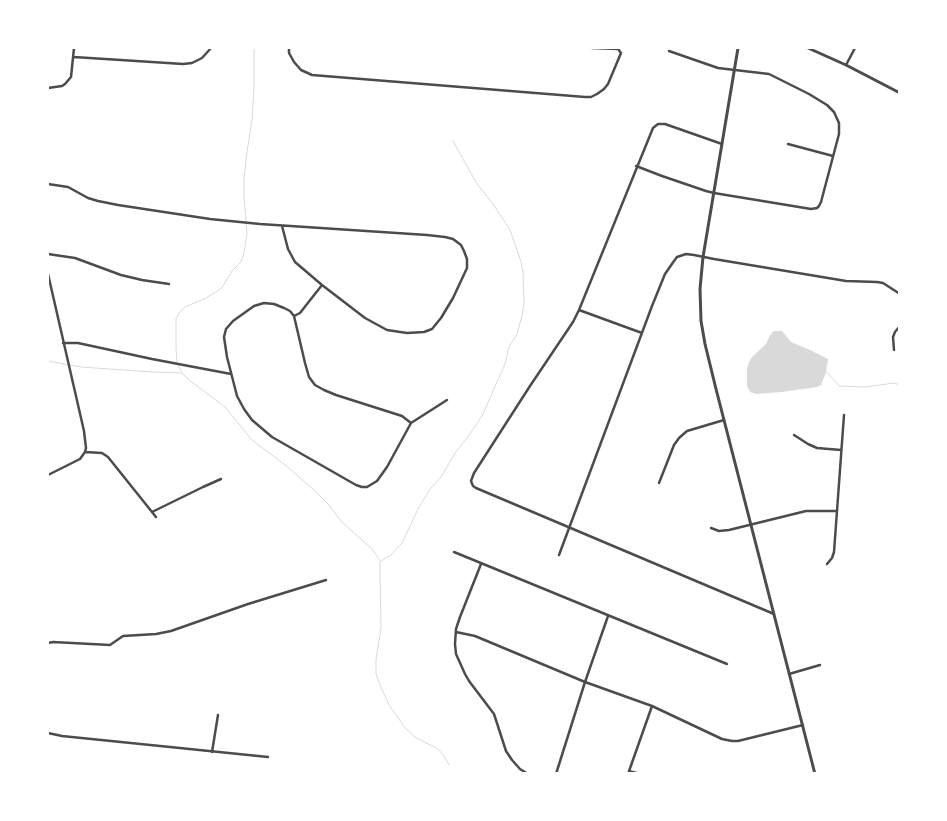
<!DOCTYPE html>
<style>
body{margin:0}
#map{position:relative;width:947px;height:821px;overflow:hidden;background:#fff;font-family:Signika,sans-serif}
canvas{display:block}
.frame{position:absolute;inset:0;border:49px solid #fff;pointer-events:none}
</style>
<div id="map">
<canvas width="947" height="821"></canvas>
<div class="frame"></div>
</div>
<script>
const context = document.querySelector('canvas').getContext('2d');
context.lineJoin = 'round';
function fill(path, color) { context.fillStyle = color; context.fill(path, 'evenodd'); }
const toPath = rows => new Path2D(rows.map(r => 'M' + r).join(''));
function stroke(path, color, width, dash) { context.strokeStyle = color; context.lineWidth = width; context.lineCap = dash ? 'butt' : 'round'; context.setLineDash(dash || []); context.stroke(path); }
fill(toPath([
 [774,331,782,331,791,342,810,350,828,359,826,372,821,385,817,387,782,392,756,394,750,392,747,386,747,369,749,362,752,357,766,344,770,335]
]), '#d9d9d9');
stroke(toPath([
 [48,361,81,367,152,372,181,373],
 [177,362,176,349,176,319,179,313,185,307,206,298,219,290,223,286,232,271,241,262,244,253,247,234,244,196,244,179,247,152,252,120,254,89,254,48],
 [178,365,182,373,189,380,225,407,252,440,289,468,316,492,329,505,341,521,372,549,380,561,380,573,381,628,376,659,376,674,380,685,389,705,406,729,415,737,438,749,444,756,449,765],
 [827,372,839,386,866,387,894,383,900,385],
 [381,561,391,555,402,543,419,507,431,488,441,477,455,453,468,437,482,416,505,364,509,347,517,334,522,316,524,303,523,272,521,262,510,230,493,204,477,184,453,141]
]), '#d9d9d9', 1);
stroke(toPath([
 [289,48,289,53,294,62,301,70,312,75,585,97,591,97,597,94,604,89,608,84,621,53,618,49,592,48],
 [74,57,183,64,192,63,202,58,211,48],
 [846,65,855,48],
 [48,88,62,86,65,84,71,77,74,48],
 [722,144,665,124,658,124,653,128,579,310,573,322,530,386,474,473,471,481,473,486,476,488,774,614],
 [788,144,833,156],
 [636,166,662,176,706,191,714,193,811,209,817,208,819,206,821,202,839,134,839,123,834,112,827,105,809,94,769,74,718,68,669,51],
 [48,184,68,187,88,198,98,201,118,205,210,219,260,224,427,235,445,237,453,239,461,245,464,251,467,259,467,268,453,298,441,318,432,329,424,332,407,333,387,330,365,318,322,285,295,262,288,249,282,226],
 [48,254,75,258,121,275,142,280,169,284],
 [48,274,84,431,86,448,85,452,80,459,48,475],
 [579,310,642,333],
 [294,316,300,313,322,285],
 [63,343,78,343,152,359,231,374],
 [894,350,893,337,895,332,900,326],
 [411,423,402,416,336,395,324,390,315,385,309,377,305,363,294,316,290,311,284,308,274,304,264,303,254,306,233,321,226,329,224,337,227,357,237,396,244,409,252,420,272,437,356,485,362,487,367,487,377,481,387,467,411,423,447,400],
 [794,435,808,444,817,448,841,450],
 [85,452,102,453,108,457,156,517],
 [659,483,674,445,679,438,687,431,724,420],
 [152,512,203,487,221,479],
 [711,528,719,531,729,530,806,511,837,511],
 [454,552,727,664],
 [559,555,652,306,665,274,674,261,677,257,686,254,694,255,714,259,846,281,877,282,883,283,900,294],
 [481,564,460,617,456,629,455,644,456,654,465,674,469,681,494,714,506,751,512,760,520,769,528,774],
 [827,564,832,558,834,552,844,415],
 [456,632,475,636,585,682,652,706,722,739,732,741,738,741,803,725],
 [48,643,53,642,110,645,123,636,156,634,171,631,248,604,326,580],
 [789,674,820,665],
 [48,733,62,736,268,757],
 [212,752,218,715],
 [629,771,640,774],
 [556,774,585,682,608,616],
 [628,774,652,706]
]), '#4c4c4c', 2.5);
stroke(toPath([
 [738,48,703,257,700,289,701,321,705,344,716,389,815,774],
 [808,48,846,65,900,93]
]), '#4c4c4c', 3);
</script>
